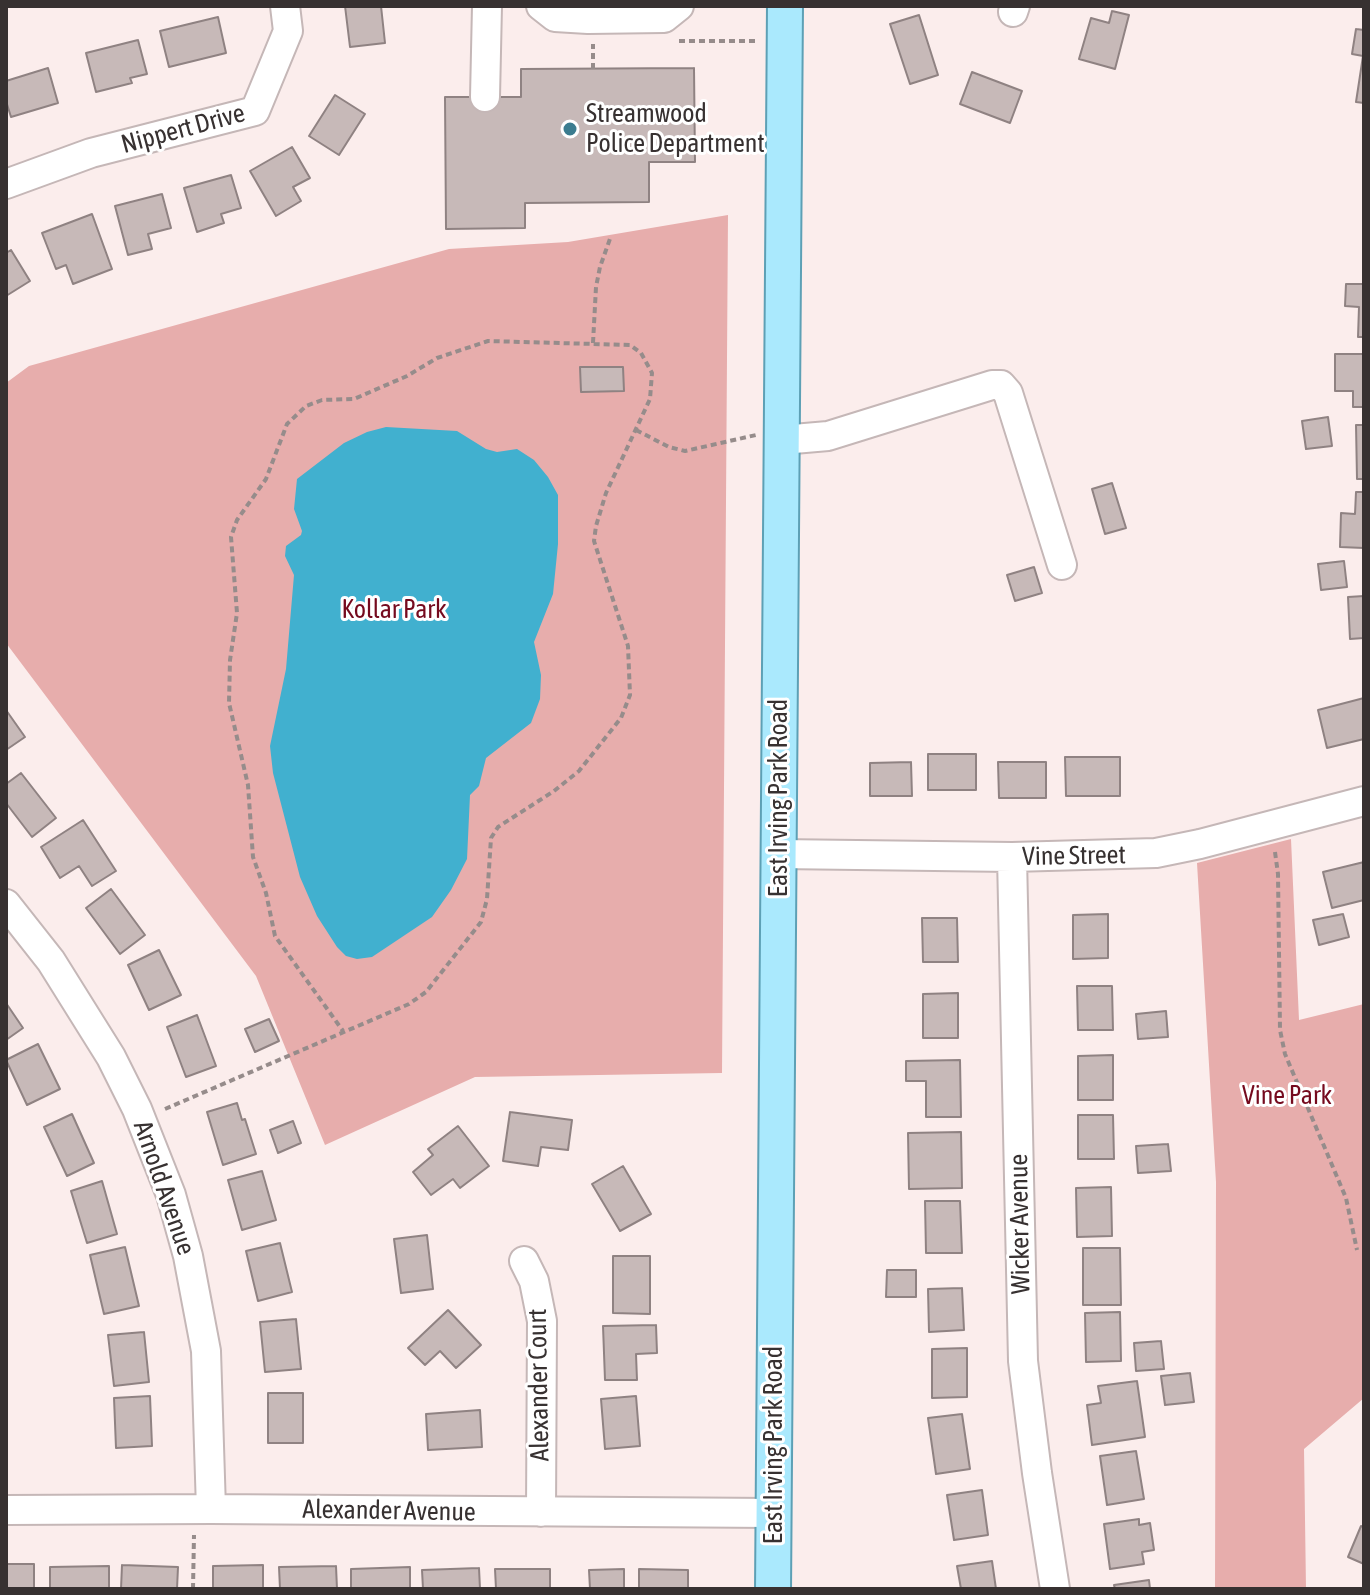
<!DOCTYPE html>
<style>
body{margin:0}
#map{position:relative;width:1370px;height:1595px;overflow:hidden;background:#fbedec;font-family:"Asap Condensed",sans-serif}
canvas{display:block}
.frame{position:absolute;inset:0;border:8px solid #373131;pointer-events:none}
</style>
<div id="map">
<canvas width="1370" height="1595"></canvas>
<div class="frame"></div>
</div>
<script>
const context = document.querySelector('canvas').getContext('2d');
context.lineJoin = 'round';
function fill(path, color) { context.fillStyle = color; context.fill(path, 'evenodd'); }
const toPath = rows => new Path2D(rows.map(r => 'M' + r).join(''));
function stroke(path, color, width, dash) { context.strokeStyle = color; context.lineWidth = width; context.lineCap = dash ? 'butt' : 'round'; context.setLineDash(dash || []); context.stroke(path); }
function write(font, color, halo, rows, align = 'center') {
  context.font = font + ' "Asap Condensed",sans-serif'; context.lineWidth = 6; context.setLineDash([]); context.textBaseline = 'middle'; context.strokeStyle = halo; context.fillStyle = color; for (const [text, x, y, turn = 0] of rows) {
    context.save(); context.translate(x, y); context.rotate((+turn || 0) * Math.PI / 180); context.textAlign = isNaN(turn) ? turn : align; if (halo) context.strokeText(text, 0, 0); context.fillText(text, 0, 0); context.restore();
  }
}
fill(toPath([
 [728,215,722,1073,475,1077,325,1145,256,976,6,643,6,383,29,366,449,249,568,242],
 [1291,839,1299,1020,1364,1004,1364,1398,1304,1449,1306,1589,1215,1589,1216,1182,1197,863]
]), '#e7adac');
fill(toPath([
 [386,427,457,431,486,449,497,452,517,449,534,460,548,477,558,495,558,544,553,594,534,642,541,675,540,699,531,723,486,758,479,786,470,795,467,859,451,890,432,917,372,957,357,959,346,956,337,947,317,916,300,877,273,773,270,746,286,669,294,575,285,556,286,546,301,535,302,531,294,509,297,479,344,443,367,432]
]), '#41b0cf');
const building = toPath([
 [345,6,381,6,385,43,350,47,345,6],
 [1112,11,1129,15,1115,69,1079,59,1091,18,1109,23,1112,11],
 [919,15,938,75,910,84,890,24,919,15],
 [218,17,226,53,169,67,160,31,218,17],
 [1356,29,1364,30,1364,103,1356,102,1363,56,1352,54,1356,29],
 [138,40,147,74,130,78,132,83,96,92,86,53,138,40],
 [48,68,58,103,11,117,6,101,6,81,48,68],
 [694,68,695,162,649,162,649,202,525,203,525,228,446,229,445,97,521,97,521,69,694,68],
 [972,72,1022,91,1010,123,960,104,972,72],
 [335,95,365,114,339,155,309,136,335,95],
 [292,147,310,178,293,187,301,201,276,216,250,171,292,147],
 [231,175,241,208,221,214,224,223,197,232,184,188,231,175],
 [162,194,171,228,148,234,152,249,128,255,115,206,162,194],
 [92,214,112,269,73,284,66,265,56,269,42,233,92,214],
 [11,250,30,281,6,296,6,253,11,250],
 [1346,284,1364,284,1364,337,1358,337,1359,307,1345,306,1346,284],
 [1335,354,1364,354,1364,407,1353,407,1353,391,1335,391,1335,354],
 [580,367,623,367,624,391,581,392,580,367],
 [1328,417,1332,446,1306,449,1302,421,1328,417],
 [1356,425,1364,425,1364,479,1357,479,1356,425],
 [1112,483,1126,528,1105,534,1092,489,1112,483],
 [1356,492,1364,492,1364,548,1340,547,1341,513,1355,514,1356,492],
 [1344,561,1347,587,1321,590,1318,564,1344,561],
 [1034,567,1042,593,1015,601,1007,575,1034,567],
 [1364,596,1364,638,1350,639,1348,597,1364,596],
 [1364,698,1364,739,1327,748,1318,710,1364,698],
 [6,710,25,737,6,750,6,710],
 [928,754,976,754,976,790,928,790,928,754],
 [1065,757,1120,757,1120,796,1066,796,1065,757],
 [911,762,912,796,870,796,870,763,911,762],
 [998,762,1046,762,1046,798,999,798,998,762],
 [21,773,56,818,32,837,6,803,6,784,21,773],
 [83,820,116,871,92,886,79,866,60,878,41,847,83,820],
 [1364,862,1364,900,1332,908,1323,872,1364,862],
 [111,889,145,935,120,954,86,908,111,889],
 [1108,914,1108,958,1073,959,1073,915,1108,914],
 [1343,914,1349,937,1319,945,1313,920,1343,914],
 [922,918,957,918,958,962,923,962,922,918],
 [159,950,181,995,149,1010,128,965,159,950],
 [1077,986,1112,986,1113,1030,1078,1030,1077,986],
 [958,993,958,1038,923,1038,923,994,958,993],
 [6,1003,23,1028,6,1040,6,1003],
 [1166,1011,1168,1037,1138,1039,1136,1014,1166,1011],
 [197,1015,216,1066,186,1077,167,1027,197,1015],
 [269,1019,279,1041,255,1052,245,1029,269,1019],
 [38,1044,60,1089,27,1105,6,1060,38,1044],
 [1113,1055,1113,1100,1078,1100,1078,1056,1113,1055],
 [960,1060,961,1117,926,1117,926,1081,906,1081,906,1061,960,1060],
 [237,1103,242,1120,245,1119,256,1154,223,1165,207,1112,237,1103],
 [510,1112,572,1120,568,1150,541,1147,538,1166,503,1161,510,1112],
 [72,1114,94,1163,67,1176,44,1127,72,1114],
 [1078,1115,1113,1115,1114,1159,1078,1159,1078,1115],
 [293,1121,301,1143,278,1153,270,1130,293,1121],
 [458,1126,489,1166,460,1188,453,1179,431,1195,413,1172,433,1155,428,1149,458,1126],
 [961,1132,962,1188,909,1189,908,1133,961,1132],
 [1168,1144,1171,1171,1138,1173,1136,1146,1168,1144],
 [623,1166,651,1214,620,1231,592,1184,623,1166],
 [262,1171,276,1220,242,1230,228,1180,262,1171],
 [102,1181,117,1234,87,1243,71,1191,102,1181],
 [1111,1187,1112,1236,1077,1237,1076,1188,1111,1187],
 [925,1201,960,1201,962,1253,926,1253,925,1201],
 [427,1235,433,1289,401,1293,394,1239,427,1235],
 [280,1243,292,1292,258,1301,246,1251,280,1243],
 [125,1247,139,1306,104,1314,90,1255,125,1247],
 [1083,1248,1120,1248,1121,1305,1083,1305,1083,1248],
 [613,1256,650,1256,650,1314,613,1313,613,1256],
 [887,1270,916,1270,916,1297,886,1297,887,1270],
 [962,1288,964,1330,929,1332,928,1289,962,1288],
 [448,1310,481,1345,456,1368,440,1351,425,1365,408,1348,448,1310],
 [1120,1312,1121,1361,1086,1362,1085,1313,1120,1312],
 [296,1319,301,1369,265,1372,260,1322,296,1319],
 [656,1325,657,1353,636,1354,637,1380,605,1380,603,1326,656,1325],
 [144,1332,149,1382,114,1386,108,1335,144,1332],
 [1161,1341,1164,1369,1136,1371,1134,1343,1161,1341],
 [967,1348,967,1397,932,1398,932,1349,967,1348],
 [1190,1373,1194,1402,1165,1405,1161,1376,1190,1373],
 [1137,1381,1145,1437,1092,1445,1087,1405,1101,1403,1098,1386,1137,1381],
 [268,1393,303,1393,303,1443,268,1443,268,1393],
 [150,1396,152,1446,116,1448,114,1398,150,1396],
 [636,1396,640,1446,605,1449,601,1399,636,1396],
 [480,1410,482,1447,428,1450,426,1414,480,1410],
 [962,1414,970,1469,936,1474,928,1418,962,1414],
 [1136,1451,1144,1499,1107,1505,1100,1456,1136,1451],
 [982,1490,988,1535,954,1540,947,1495,982,1490],
 [1139,1519,1139,1525,1150,1523,1154,1550,1142,1552,1144,1564,1110,1569,1104,1524,1139,1519],
 [1361,1526,1364,1527,1364,1564,1348,1557,1361,1526],
 [992,1561,996,1589,961,1589,957,1566,992,1561],
 [6,1564,34,1564,34,1589,6,1589,6,1564],
 [122,1565,178,1567,177,1589,121,1589,122,1565],
 [263,1565,263,1589,213,1589,213,1566,263,1565],
 [109,1566,109,1589,50,1589,50,1567,109,1566],
 [336,1566,337,1589,280,1589,279,1567,336,1566],
 [410,1567,410,1589,351,1589,351,1569,410,1567],
 [479,1568,480,1589,423,1589,422,1570,479,1568],
 [495,1569,550,1569,550,1589,496,1589,495,1569],
 [624,1569,624,1589,590,1589,589,1570,624,1569],
 [639,1569,688,1570,688,1589,639,1589,639,1569],
 [1149,1580,1150,1589,1115,1589,1114,1585,1149,1580]
]);
fill(building, '#c7b9b8');
stroke(building, '#8f8282', 2);
const minor = toPath([
 [541,6,555,17,588,19,664,18,679,6],
 [1013,12,1015,6],
 [485,97,487,6],
 [6,184,91,153,255,111,288,31,285,6],
 [782,440,828,436,992,385,1001,385,1008,393,1062,565],
 [779,854,1012,857,1156,853,1200,844,1364,801],
 [1012,857,1023,1361,1037,1473,1055,1589],
 [6,904,51,961,111,1057,137,1109,171,1195,188,1256,206,1351,211,1509],
 [524,1261,534,1281,542,1321,541,1512],
 [6,1510,211,1509,772,1513]
]);
const major = toPath([
 [773,1589,785,6]
]);
stroke(minor, '#c5b7b7', 32);
stroke(major, '#5da0b5', 38);
stroke(toPath([
 [679,41,759,41],
 [593,69,593,44],
 [593,343,596,287,600,267,611,236],
 [636,430,669,447,685,451,756,435],
 [1275,852,1278,874,1280,1030,1285,1054,1346,1198,1357,1250],
 [165,1109,409,1004,426,992,481,922,487,899,491,838,498,827,554,791,579,771,621,718,630,695,628,646,594,541,596,526,606,493,650,399,652,373,641,353,630,345,488,341,437,358,407,376,354,399,322,400,306,406,287,424,266,479,237,520,231,537,237,613,230,660,229,703,248,785,253,857,266,893,275,936,343,1031],
 [193,1589,194,1535]
]), '#968c8b', 4, [6, 4]);
stroke(minor, '#fff', 28);
stroke(major, '#aae9fd', 34);
for (const [x, y, r, color] of [
 [570,129,8,"#3b7c8f"]
]) { const dot = new Path2D(); dot.arc(x, y, r, 0, 2 * Math.PI); context.fillStyle = color; context.fill(dot); stroke(dot, '#fff', 3); }
write('26px', '#373131', '#fff', [
 ["Streamwood",586,114],
 ["Police Department",586,144]
], 'left');
write('26px', '#373131', '#fff', [
 ["Nippert Drive",183,129,-15],
 ["East Irving Park Road",779,798,-90],
 ["Vine Street",1074,856,-1],
 ["Arnold Avenue",164,1188,71],
 ["Wicker Avenue",1020,1224,-91],
 ["Alexander Court",539,1385,-91],
 ["East Irving Park Road",774,1445,-90],
 ["Alexander Avenue",389,1511,1]
]);
write('26px', '#750a1e', '#fff', [
 ["Kollar Park",394,610],
 ["Vine Park",1287,1096]
]);
</script>
